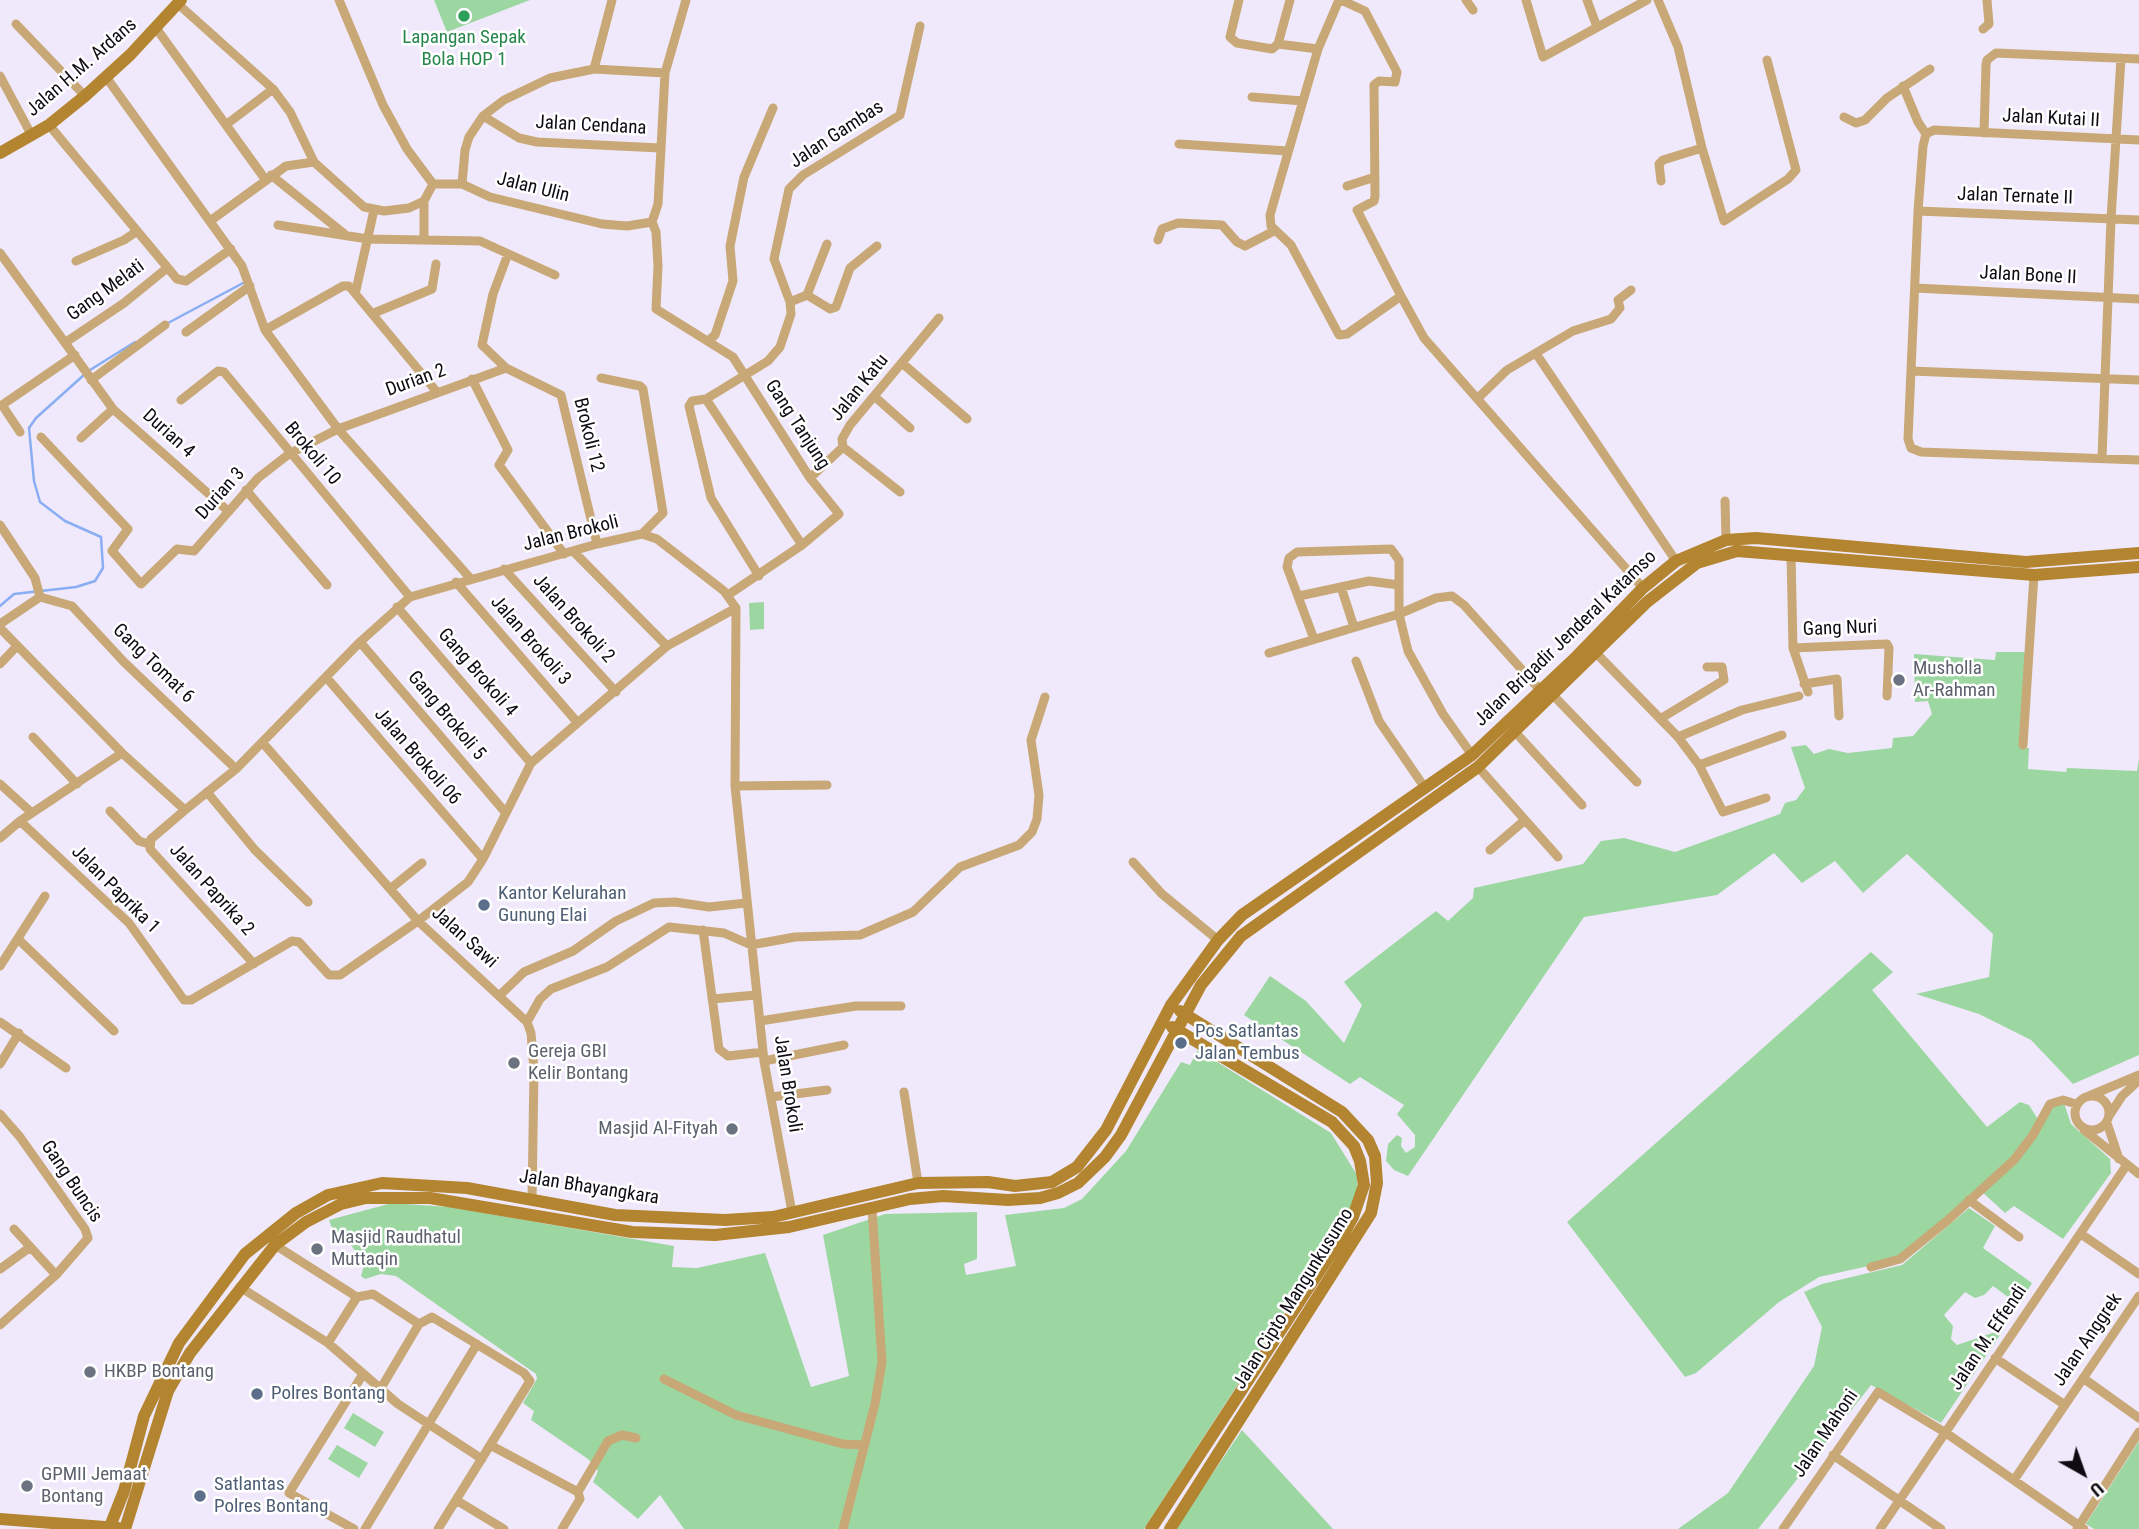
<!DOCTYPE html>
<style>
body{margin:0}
#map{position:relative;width:2139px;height:1529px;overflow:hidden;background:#f0e9fc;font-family:"Roboto Condensed",sans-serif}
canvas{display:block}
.north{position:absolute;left:2048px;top:1438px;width:70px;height:70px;-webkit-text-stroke:5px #fff;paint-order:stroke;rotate:140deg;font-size:19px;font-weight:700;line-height:28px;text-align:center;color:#0e0b13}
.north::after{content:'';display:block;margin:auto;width:24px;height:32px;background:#0e0b13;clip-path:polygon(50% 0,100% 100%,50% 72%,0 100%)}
</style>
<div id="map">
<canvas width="2139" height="1529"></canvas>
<div class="north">U</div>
</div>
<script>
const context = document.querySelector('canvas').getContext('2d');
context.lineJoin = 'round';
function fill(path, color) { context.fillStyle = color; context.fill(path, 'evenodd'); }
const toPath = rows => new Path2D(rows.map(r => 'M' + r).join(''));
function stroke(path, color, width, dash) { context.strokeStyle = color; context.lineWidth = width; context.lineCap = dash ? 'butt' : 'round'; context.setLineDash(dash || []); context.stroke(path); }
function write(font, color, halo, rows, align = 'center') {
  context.font = font + ' "Roboto Condensed",sans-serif'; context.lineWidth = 5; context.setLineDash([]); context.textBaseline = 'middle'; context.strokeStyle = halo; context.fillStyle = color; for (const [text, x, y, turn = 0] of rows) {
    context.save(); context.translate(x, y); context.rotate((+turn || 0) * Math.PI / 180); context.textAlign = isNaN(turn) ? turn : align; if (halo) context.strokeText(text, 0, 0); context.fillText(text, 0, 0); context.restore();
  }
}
fill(toPath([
 [434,0,530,0,447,32],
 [764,602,764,629,750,630,749,603],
 [1996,652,2026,652,2020,748,2029,748,2028,769,2066,772,2067,768,2137,771,2139,759,2139,1055,2073,1084,2031,1040,1979,1014,1916,994,1989,977,1993,934,1907,854,1863,893,1835,861,1802,883,1774,853,1717,895,1584,917,1408,1176,1394,1170,1386,1161,1388,1144,1397,1135,1402,1138,1401,1146,1406,1153,1415,1147,1415,1135,1397,1114,1404,1105,1360,1077,1350,1084,1244,1015,1270,976,1306,1001,1344,1043,1362,1005,1344,982,1436,911,1448,921,1473,898,1474,888,1583,864,1601,841,1624,838,1675,852,1780,814,1785,803,1796,800,1805,788,1791,747,1806,745,1814,754,1829,749,1848,753,1892,748,1893,738,1913,736,1932,714,1928,701,1915,702,1914,654,1995,660],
 [1871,952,1893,972,1872,990,1987,1127,2020,1102,2029,1105,2039,1121,2046,1108,2063,1100,2071,1124,2110,1159,2111,1173,2063,1239,2014,1206,2005,1213,1980,1190,1900,1259,1819,1277,1779,1302,1696,1373,1685,1377,1567,1222],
 [1198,1050,1331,1133,1357,1175,1358,1199,1144,1529,684,1529,660,1495,638,1519,593,1482,598,1471,588,1459,531,1420,534,1411,523,1403,537,1379,536,1374,396,1276,381,1274,365,1279,361,1276,364,1265,344,1234,335,1236,329,1220,392,1203,449,1207,674,1246,672,1267,697,1268,765,1253,811,1387,849,1376,823,1235,885,1214,977,1212,977,1259,964,1264,966,1275,1016,1266,1005,1215,1064,1208,1082,1199,1126,1151,1181,1062,1190,1065],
 [1969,1208,1995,1226,1983,1248,2032,1283,2019,1305,1993,1286,1984,1295,1975,1298,1965,1292,1944,1315,1953,1326,1951,1339,1957,1345,2004,1329,1941,1423,1871,1385,1758,1529,1678,1529,1728,1493,1814,1366,1822,1327,1804,1292,1822,1284,1902,1265],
 [353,1413,384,1432,375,1447,344,1428],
 [1242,1430,1333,1529,1175,1529],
 [2139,1441,2139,1529,2094,1529,2086,1524],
 [337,1445,368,1463,359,1478,328,1459]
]), '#9cd7a1');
stroke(toPath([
 [168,323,245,282],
 [90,370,135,342],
 [0,606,14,594,76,587,95,581,103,568,101,537,65,521,40,502,34,481,29,428,36,418,85,374]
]), '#89aef3', 2.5);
stroke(toPath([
 [339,0,383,105,407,149,433,184],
 [686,0,665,73,658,204,652,222,656,232,658,266,656,309,733,357,810,478,839,514,802,545,728,595],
 [1239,0,1230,37,1237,43,1272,49,1278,44,1290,0],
 [1339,0,1318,49,1270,215,1271,226,1291,245,1339,335,1347,334,1401,296,1424,338,1643,588],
 [1341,0,1365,11,1397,72,1395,82,1379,81,1374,85,1375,196,1374,201,1357,210,1401,296],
 [1466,0,1473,10],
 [1526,0,1543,57,1647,0],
 [1587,0,1597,27],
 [1658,0,1678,47,1702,148,1724,221,1788,179,1796,170,1767,60],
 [178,4,273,89,290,112,314,162,364,207,384,211,409,208,424,201,433,184,462,184],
 [16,24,85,96],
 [156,28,265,179],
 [1983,29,1989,24,1987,0],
 [1278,44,1318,49],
 [594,69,612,0],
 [0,76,32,136],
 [106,77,242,266,265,330,338,429,470,578],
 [1903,86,1918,122,1926,134],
 [1252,97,1303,101],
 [483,116,519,138,537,142,660,148],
 [1844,117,1856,123,1865,120,1887,98,1930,69],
 [227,124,273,89],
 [49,125,177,279,186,281,231,249],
 [1984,133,1986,65,1987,60,1996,53,2139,59],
 [1926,134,1923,146,1918,211,1908,439,1911,448,1921,452,2139,460],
 [1926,134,1934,130,2139,140],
 [1179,144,1288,151],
 [271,175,347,236],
 [1661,181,1659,164,1663,160,1702,148],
 [1347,186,1375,177],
 [1918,211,2139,220],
 [210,221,286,166,314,162],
 [652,222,627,226,602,224,490,197,462,184,465,150,469,137,483,116,504,100,550,78,594,69,665,73],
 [278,225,368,239,480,241,555,275],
 [424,239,424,201],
 [1158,240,1162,229,1178,223,1222,225,1237,242,1245,246,1274,231],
 [0,253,113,409,228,511],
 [508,254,493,294,482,345,506,368,561,395,597,544],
 [76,261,124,240,136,232],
 [1915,288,2139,299],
 [356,290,374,210],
 [807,295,830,309,836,307,850,268,877,246],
 [790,302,807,295,827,244],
 [374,313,432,289,436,264],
 [265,330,343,286,349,286,436,391],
 [186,332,250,286],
 [708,341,715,335,733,281,730,246,744,177,773,108],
 [66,342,124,303,167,268],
 [1537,355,1676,561],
 [902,363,967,419],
 [1911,371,2139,380],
 [601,378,640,386,643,389,663,513,642,534],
 [472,379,508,450,499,465,564,554],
 [91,380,165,325],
 [874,396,910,428],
 [1478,398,1507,370,1573,331,1611,319,1620,308,1618,300,1631,290],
 [706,399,802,545],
 [181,400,218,371,224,372,410,597],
 [20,432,2,405,75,355],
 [41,437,128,529,112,551,141,584,177,549,194,551,258,478,289,454,338,429,506,368],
 [81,438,113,409],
 [843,447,900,492],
 [2102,458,2111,219,2121,58],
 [810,478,843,447,842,439,850,425,939,318],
 [246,490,327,585],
 [1725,501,1726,540],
 [0,525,35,578,40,597],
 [573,551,667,646],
 [1791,554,1793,648,1887,644,1889,648,1887,696],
 [504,569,616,692],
 [759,576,711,498,689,406,692,401,706,399,768,361,780,347,791,314,790,302,774,259,789,189,803,175,900,115,920,26],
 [456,582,577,722],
 [1341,587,1354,627],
 [1299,596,1369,581,1399,585],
 [40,597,72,606,124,662,236,769],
 [397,607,531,763],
 [0,624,40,597],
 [0,628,122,753],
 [1314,639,1287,567,1289,558,1297,552,1391,549,1399,560,1399,614,1408,651,1443,714,1472,755],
 [360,642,505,812],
 [1793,648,1808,692],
 [1269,653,1399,614,1436,598,1452,596,1464,605,1541,691],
 [1597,654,1678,737,1699,765,1723,812,1766,798],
 [1356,661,1379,721,1425,788],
 [0,664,17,646],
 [326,677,483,859],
 [1804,684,1837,679,1839,716],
 [1554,696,1637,782],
 [1660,719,1724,680,1722,667,1707,667],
 [1516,733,1582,805],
 [33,737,77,784],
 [1678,737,1742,710,1799,696],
 [262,742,418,921,527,1022,531,1033,534,1070,532,1200],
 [2023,745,2034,575],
 [1699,765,1782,735],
 [1478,767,1558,857],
 [0,784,32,813],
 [735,786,827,785],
 [207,792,255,850,308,902],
 [185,810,151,839,150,849,254,964],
 [110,811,139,841,149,844],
 [20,821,129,923,184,1000,191,1000,292,941,299,942,329,975,340,975,418,921,468,882,483,859,531,763,667,646,736,608],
 [0,838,20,821,122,753,185,810,236,769,360,642,410,597,597,544,642,534,657,539,724,591,736,608,735,786,764,1061,792,1212],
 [1490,850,1525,820],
 [1133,862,1162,894,1218,940],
 [390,889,422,863],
 [703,930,719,1049,728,1056,763,1052],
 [18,939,114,1031],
 [0,966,45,896],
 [500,995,524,972,573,951,616,921,654,903,675,902,709,907,746,903],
 [712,999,756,995],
 [760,1021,856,1006,901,1006],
 [0,1022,66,1068],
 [527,1022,540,999,551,989,607,967,669,927,724,933,751,945,795,937,860,935,913,912,960,867,1019,845,1032,832,1037,819,1039,795,1031,740,1045,697],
 [764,1061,844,1045],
 [0,1064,19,1033],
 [904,1092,918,1183],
 '2075 1113a17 17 0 1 1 34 0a17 17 0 1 1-34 0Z',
 [2089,1096,2139,1075],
 [771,1097,827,1090],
 [0,1114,20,1137,85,1229,88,1238,56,1275,0,1325],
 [2109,1116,2122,1096,2139,1080],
 [2107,1123,2119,1159],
 [2084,1130,2139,1174],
 [1969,1200,2019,1237],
 [14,1229,56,1275],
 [2081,1234,2139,1274],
 [275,1245,357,1297,373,1294,419,1324],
 [1871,1267,1900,1259,1948,1220,2014,1160,2033,1135,2050,1104,2063,1100,2076,1104],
 [0,1269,29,1248],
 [240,1287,328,1343,398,1404,482,1459],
 [328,1343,357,1297],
 [1995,1358,2065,1405],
 [2083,1378,2139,1418],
 [664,1379,736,1415,843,1444,863,1445],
 [381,1388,419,1324,432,1317,524,1373,530,1381,438,1529],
 [492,1446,578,1492,580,1499,562,1529],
 [1833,1455,1941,1529],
 [2014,1480,2139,1296],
 [578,1492,608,1441,622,1435,636,1438],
 [456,1500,504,1529],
 [354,1529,289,1493,363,1374],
 [365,1529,477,1344],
 [843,1529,875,1404,882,1362,872,1208],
 [1783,1529,1878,1392,1946,1433,2084,1529],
 [1880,1529,2126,1166],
 [2077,1529,2139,1432]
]), '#c8a876', 9);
stroke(toPath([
 [0,153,49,125,85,96,130,55,181,0],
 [0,1519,118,1528],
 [109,1529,124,1491,144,1416,179,1343,245,1254,296,1213,328,1195,382,1183,467,1188,615,1215,725,1220,773,1217,918,1183,988,1182,1015,1186,1052,1182,1077,1167,1106,1130,1171,1005,1218,940,1242,915,1472,755,1577,656,1643,588,1676,561,1726,540,1756,538,2026,562,2139,553],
 [125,1529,168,1391,190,1353,275,1245,306,1222,341,1204,366,1198,430,1198,632,1232,715,1235,789,1227,910,1199,943,1196,1008,1200,1040,1198,1058,1193,1078,1183,1105,1157,1121,1135,1201,985,1241,936,1478,767,1647,602,1697,563,1737,551,2034,575,2139,567],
 [1151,1529,1343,1235,1353,1217,1364,1185,1360,1161,1354,1146,1332,1122,1172,1027],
 [1170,1529,1371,1213,1377,1183,1375,1156,1368,1140,1342,1112,1180,1011]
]), '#b48530', 12);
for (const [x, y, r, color] of [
 [464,16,7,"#2e9e5b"],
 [1899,680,7,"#6b7280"],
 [484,905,7,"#5c6f8a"],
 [1181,1043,7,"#5c6f8a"],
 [514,1063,7,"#6b7280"],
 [732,1129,7,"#6b7280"],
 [317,1249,7,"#6b7280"],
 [90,1372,7,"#6b7280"],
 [257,1394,7,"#5c6f8a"],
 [27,1486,7,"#6b7280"],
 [200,1496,7,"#5c6f8a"]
]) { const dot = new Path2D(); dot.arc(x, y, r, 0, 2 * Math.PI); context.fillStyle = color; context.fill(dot); stroke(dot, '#fff', 2.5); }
write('19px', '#27864d', '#fff', [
 ["Lapangan Sepak",464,38],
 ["Bola HOP 1",464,60]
]);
write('19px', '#0e0b13', '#fff', [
 ["Jalan H.M. Ardans",82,68,-41],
 ["Jalan Kutai II",2051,119,3],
 ["Jalan Cendana",591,126,3],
 ["Jalan Gambas",837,135,-33],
 ["Jalan Ulin",533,188,14],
 ["Jalan Ternate II",2015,197,2],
 ["Jalan Bone II",2028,276,3],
 ["Gang Melati",106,291,-36],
 ["Durian 2",416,381,-20],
 ["Jalan Katu",860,388,-51],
 ["Gang Tanjung",797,425,57],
 ["Durian 4",168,434,42],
 ["Brokoli 12",588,435,76],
 ["Brokoli 10",312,454,50],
 ["Durian 3",221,494,-48],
 ["Jalan Brokoli",571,534,-14],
 ["Jalan Brokoli 2",573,619,48],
 ["Gang Nuri",1840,629,-2],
 ["Jalan Brigadir Jenderal Katamso",1566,639,-44],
 ["Jalan Brokoli 3",530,641,49],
 ["Gang Tomat 6",153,664,44],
 ["Gang Brokoli 4",477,673,49],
 ["Gang Brokoli 5",446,716,50],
 ["Jalan Brokoli 06",417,757,49],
 ["Jalan Paprika 1",115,890,45],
 ["Jalan Paprika 2",211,890,48],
 ["Jalan Sawi",464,938,42],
 ["Jalan Brokoli",787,1084,81],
 ["Gang Buncis",71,1182,56],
 ["Jalan Bhayangkara",589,1188,9],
 ["Jalan Cipto Mangunkusumo",1294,1299,-58],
 ["Jalan M. Effendi",1989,1338,-56],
 ["Jalan Anggrek",2088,1340,-56],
 ["Jalan Mahoni",1826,1434,-56]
]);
write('19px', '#5b616d', '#fff', [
 ["Musholla",1913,669],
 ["Ar-Rahman",1913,691],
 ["Gereja GBI",528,1052],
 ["Kelir Bontang",528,1074],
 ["Masjid Al-Fityah",718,1129,"right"],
 ["Masjid Raudhatul",331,1238],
 ["Muttaqin",331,1260],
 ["HKBP Bontang",104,1372],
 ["GPMII Jemaat",41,1475],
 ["Bontang",41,1497]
], 'left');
write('19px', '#4e5e75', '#fff', [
 ["Kantor Kelurahan",498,894],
 ["Gunung Elai",498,916],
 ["Pos Satlantas",1195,1032],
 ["Jalan Tembus",1195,1054],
 ["Polres Bontang",271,1394],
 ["Satlantas",214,1485],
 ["Polres Bontang",214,1507]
], 'left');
</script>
